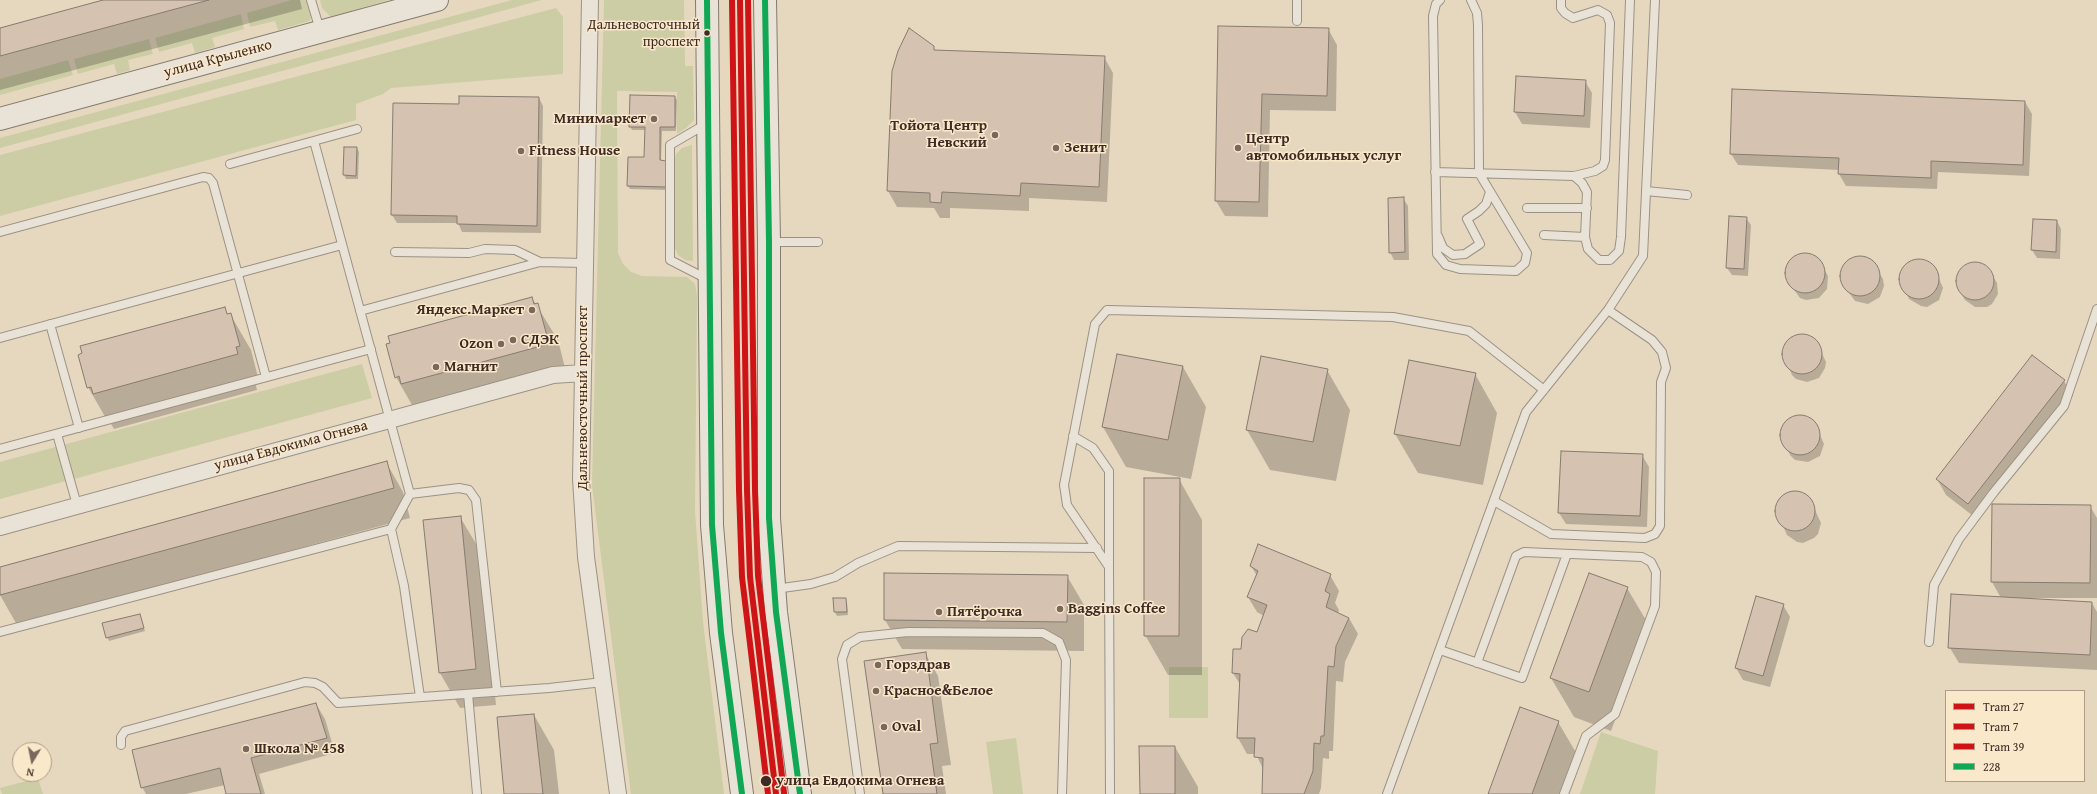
<!DOCTYPE html>
<meta charset="utf-8">
<style>
body{margin:0}
#map{position:relative;width:2097px;height:794px;overflow:hidden;background:#e6d8bf;font-family:"Gentium Book Plus",serif}
canvas{display:block}
.legend{position:absolute;left:1945px;top:690px;width:140px;height:92px;box-sizing:border-box;background:#fae8ca;border:1px solid #af9c88;margin:0;padding:5px 7px;list-style:none;font-size:12px;color:#3e2b25}
.legend li{display:flex;align-items:center;gap:8px;height:20px}
.legend b{width:20px;border:1px solid #af9c88}
.north{position:absolute;left:12px;top:742px;width:40px;height:40px;box-sizing:border-box;background:#fae8ca;border:1px solid #af9c88;border-radius:50%;rotate:190deg;font-size:11px;font-weight:700;line-height:16px;text-align:center;color:#3e2b25}
.north::after{content:'';display:block;margin:auto;width:14px;height:18px;background:#79685b;clip-path:polygon(50% 0,100% 100%,50% 72%,0 100%)}
</style>
<div id="map">
<canvas width="2097" height="794"></canvas>
<ul class="legend">
<li><b style="height:5px;background:#ce1417"></b>Tram 27</li>
<li><b style="height:5px;background:#ce1417"></b>Tram 7</li>
<li><b style="height:5px;background:#ce1417"></b>Tram 39</li>
<li><b style="height:5px;background:#10a855"></b>228</li>
</ul>
<div class="north">N</div>
</div>
<script>
const context = document.querySelector('canvas').getContext('2d');
context.lineJoin = 'round';
function fill(path, color) { context.fillStyle = color; context.fill(path, 'evenodd'); }
const toPath = rows => new Path2D(rows.map(r => 'M' + r).join(''));
function stroke(path, color, width, dash) { context.strokeStyle = color; context.lineWidth = width; context.lineCap = dash ? 'butt' : 'round'; context.setLineDash(dash || []); context.stroke(path); }
function write(font, color, halo, rows, align = 'center') {
  context.font = font + ' "Gentium Book Plus",serif'; context.lineWidth = 3; context.setLineDash([]); context.textBaseline = 'middle'; context.strokeStyle = halo; context.fillStyle = color; for (const [text, x, y, turn = 0] of rows) {
    context.save(); context.translate(x, y); context.rotate((+turn || 0) * Math.PI / 180); context.textAlign = isNaN(turn) ? turn : align; if (halo) context.strokeText(text, 0, 0); context.fillText(text, 0, 0); context.restore();
  }
}
fill(toPath([
 [291,0,309,0,312,10,310,21,278,30,275,21,250,27,247,13],
 [320,0,388,0,331,17,322,8],
 [512,0,542,0,0,148,0,138],
 [604,0,684,0,685,66,693,66,694,120,686,128,677,134,677,92,617,91,618,253,623,264,631,272,642,276,687,277,695,284,697,296,695,511,703,622,724,794,631,794,592,485],
 [556,8,563,17,563,74,391,88,383,94,356,104,356,120,0,216,0,155],
 [241,14,244,29,212,38,215,47,195,53,192,43,159,52,155,38],
 [149,39,153,54,128,60,130,70,117,74,114,64,78,74,74,59],
 [68,60,73,75,0,95,0,79],
 [692,145,693,261,685,260,678,255,674,246,673,165,676,154,682,148],
 [362,364,372,398,0,499,0,462],
 [1169,667,1208,667,1208,718,1169,718],
 [1601,732,1658,751,1655,794,1580,794],
 [1016,738,1023,794,993,794,986,742],
 [38,778,43,794,2,794,0,788]
]), '#cccca5');
fill(toPath([
 [106,0,300,0,302,9,0,90,0,29],
 [1219,27,1328,29,1337,45,1336,111,1270,110,1268,217,1225,216,1216,201],
 [933,47,936,52,1104,57,1113,73,1107,202,1029,198,1029,211,950,208,950,218,940,218,934,208,897,207,888,191],
 [1585,81,1592,93,1590,128,1522,124,1515,112],
 [675,97,677,100,676,131,662,131,661,161,667,190,630,189,628,186,645,158,646,130,632,130,630,126],
 [539,98,543,106,541,233,462,232,458,223,397,223,392,215,460,105],
 [2025,102,2032,114,2029,176,1938,172,1937,189,1846,186,1839,174,1839,170,1738,165,1731,154],
 [357,148,359,152,358,179,346,179,344,175],
 [1403,198,1408,206,1409,260,1394,260,1390,252],
 [1746,218,1751,225,1748,276,1732,275,1727,268],
 [2034,220,2057,221,2061,229,2060,259,2037,258,2032,250],
 [1798,255,1810,255,1819,261,1828,276,1827,289,1819,298,1806,300,1800,298,1787,280,1786,268,1789,263],
 [1860,258,1871,261,1883,279,1884,286,1880,297,1868,304,1855,301,1842,283,1842,271,1844,266,1854,259],
 [1919,260,1930,263,1934,267,1943,288,1939,300,1927,307,1921,306,1909,299,1900,280,1901,274,1907,264],
 [1980,264,1985,266,1992,275,1997,283,1998,294,1992,304,1987,307,1975,307,1965,300,1960,292,1957,279,1962,268,1968,265],
 [532,298,558,340,566,372,565,380,422,419,416,412,396,377,391,344],
 [224,308,228,315,230,314,251,350,259,381,255,382,257,390,114,429,110,422,108,422,88,387],
 [1799,336,1812,338,1817,343,1826,362,1825,368,1819,378,1807,382,1796,379,1792,375,1783,354,1788,342],
 [1118,355,1183,367,1206,407,1191,479,1126,467,1103,427],
 [1327,370,1350,410,1336,481,1270,470,1247,430],
 [1475,374,1497,413,1483,485,1418,473,1395,434],
 [2064,381,2073,396,1977,519,1946,495,1937,479],
 [1799,416,1811,419,1815,423,1824,444,1820,456,1808,462,1795,460,1790,455,1781,436,1782,430,1788,420],
 [1642,455,1649,467,1647,527,1566,524,1559,513],
 [386,462,403,492,410,518,17,625,0,595,0,568],
 [1179,479,1202,520,1202,675,1168,675,1145,635],
 [1798,492,1810,499,1821,523,1818,534,1814,538,1803,543,1797,542,1787,535,1776,510,1780,498,1786,494],
 [2090,506,2097,518,2097,598,2031,598,2031,599,2092,603,2097,612,2097,670,1959,663,1950,648,2001,598,1992,582],
 [460,517,481,552,496,705,460,708,440,673,424,520],
 [1251,566,1330,575,1339,591,1335,603,1339,610,1338,613,1349,618,1358,634,1345,662,1343,682,1336,681,1333,751,1329,751,1329,759,1323,758,1321,788,1319,794,1263,794,1264,771,1256,754,1247,754,1238,738,1241,686,1233,673,1242,650,1257,633,1264,616,1257,612,1248,597,1257,576],
 [1067,576,1084,605,1084,651,902,649,885,620],
 [1627,588,1650,627,1611,731,1574,717,1551,678],
 [834,599,845,599,847,602,848,615,837,616,835,612],
 [1783,605,1790,617,1770,687,1743,680,1736,668],
 [140,615,145,631,109,641,107,637],
 [925,653,938,676,951,765,942,766,946,794,884,794],
 [316,704,325,719,335,753,259,774,265,794,227,794,225,785,186,794,146,794,142,787],
 [534,715,554,750,559,794,505,794],
 [1558,722,1581,761,1569,794,1489,794],
 [1175,747,1198,787,1198,794,1141,794]
]), '#0003');
const building = toPath([
 [103,0,209,0,0,56,0,28,103,0],
 [1218,26,1329,28,1327,96,1262,94,1259,202,1215,201,1218,26],
 [909,28,934,46,934,50,1105,56,1099,187,1021,183,1020,196,942,192,941,203,930,202,930,193,887,191,892,71,898,51,909,28],
 [1516,76,1586,80,1584,116,1514,112,1516,76],
 [1732,89,2025,101,2023,165,1931,161,1931,178,1838,174,1839,158,1730,154,1732,89],
 [630,95,675,96,675,127,660,127,660,160,666,161,666,187,627,186,628,157,644,157,645,127,629,127,630,95],
 [459,96,539,97,537,226,457,224,457,216,391,215,393,103,459,104,459,96],
 [344,147,357,147,356,176,343,175,344,147],
 [1404,197,1405,252,1389,253,1388,198,1404,197],
 [1729,216,1747,217,1744,269,1726,268,1729,216],
 [2033,219,2057,220,2056,252,2031,250,2033,219],
 '1785 273a20 20 0 1 1 40 0a20 20 0 1 1-40 0Z',
 '1840 276a20 20 0 1 1 40 0a20 20 0 1 1-40 0Z',
 '1899 279a20 20 0 1 1 40 0a20 20 0 1 1-40 0Z',
 '1956 281a19 19 0 1 1 38 0a19 19 0 1 1-38 0Z',
 [532,297,534,304,538,303,547,336,543,337,545,345,401,384,399,376,395,378,386,344,390,343,388,336,532,297],
 [225,307,227,314,231,313,240,346,236,347,238,354,93,394,91,387,87,388,78,355,82,353,80,346,225,307],
 '1782 354a20 20 0 1 1 40 0a20 20 0 1 1-40 0Z',
 [1117,354,1183,366,1168,440,1102,427,1117,354],
 [2032,355,2065,380,1968,504,1936,479,2032,355],
 [1261,356,1328,369,1313,442,1246,430,1261,356],
 [1409,360,1476,373,1460,446,1394,434,1409,360],
 '1780 435a20 20 0 1 1 40 0a20 20 0 1 1-40 0Z',
 [1561,451,1643,454,1640,516,1558,513,1561,451],
 [387,461,394,488,0,595,0,567,387,461],
 [1144,478,1180,478,1179,636,1144,636,1144,478],
 '1775 511a20 20 0 1 1 40 0a20 20 0 1 1-40 0Z',
 [1992,504,2091,505,2090,583,1991,582,1992,504],
 [461,516,476,669,439,673,423,520,461,516],
 [1258,544,1331,574,1325,591,1330,594,1326,607,1349,618,1336,646,1334,667,1328,666,1324,736,1321,736,1320,744,1314,743,1313,771,1304,794,1262,794,1263,758,1254,757,1255,738,1237,738,1240,674,1232,673,1233,649,1241,649,1242,637,1248,629,1257,632,1267,605,1247,597,1258,571,1250,566,1258,544],
 [884,573,1068,575,1067,622,884,620,884,573],
 [1589,573,1628,587,1589,692,1550,678,1589,573],
 [1951,594,2092,602,2090,655,1948,648,1951,594],
 [1756,596,1784,604,1763,676,1735,668,1756,596],
 [833,598,846,598,847,612,834,612,833,598],
 [140,614,144,628,106,638,102,623,140,614],
 [926,652,938,743,930,744,937,794,883,794,864,661,926,652],
 [316,703,327,738,251,758,261,794,226,794,220,768,141,788,132,750,316,703],
 [1520,707,1559,721,1532,794,1488,794,1520,707],
 [534,714,543,794,504,794,497,717,534,714],
 [1139,746,1175,746,1175,794,1140,794,1139,746]
]);
fill(building, '#d6c2b0');
stroke(building, '#857b6f', 1);
const lane = toPath([
 [311,0,320,30],
 [1440,0,1436,4,1433,16,1437,254,1446,265,1460,269,1516,271,1525,263,1527,253,1479,173,1478,25,1477,13,1471,0],
 [1297,21,1297,0],
 [706,124,670,145,670,260,707,279],
 [314,141,410,494,391,529,404,586,420,697],
 [230,164,357,129],
 [1435,172,1574,176,1595,171,1603,166,1605,160,1610,23,1607,15,1598,10,1573,18,1565,13,1561,8,1561,0],
 [1574,176,1582,183,1587,192,1585,237,1588,249,1599,260,1610,260,1619,251,1621,237,1630,0],
 [1646,191,1687,195],
 [1527,208,1587,208],
 [0,232,203,177,209,178,213,183,266,377],
 [1544,235,1585,237],
 [1438,236,1443,248,1453,255,1465,254,1480,244,1467,219,1479,211,1486,204,1490,192],
 [770,242,818,242],
 [395,252,469,253,485,249,515,250,540,262],
 [360,311,540,262,584,263],
 [50,324,79,428],
 [0,338,342,245],
 [57,434,77,505],
 [1073,436,1093,448,1109,471,1109,567],
 [0,449,371,349],
 [410,494,459,488,469,490,476,500,497,692],
 [1494,501,1551,534,1645,538,1655,534,1660,526,1661,382,1666,368,1662,352,1652,340,1608,310],
 [775,589,811,584,835,577,858,563,898,546,1097,548],
 [0,632,391,529],
 [1929,642,1934,585,1959,539,1994,492,2064,406,2097,309],
 [1440,650,1522,678,1567,554],
 [1477,663,1516,556,1524,552,1642,557,1651,562,1656,572,1655,606,1615,714,1586,736,1564,794],
 [468,694,477,794],
 [121,745,121,737,125,731,305,682,315,683,323,687,338,703,549,688,603,682],
 [860,794,842,659,847,645,860,637,908,632,1043,633,1059,642,1066,660,1062,794],
 [1110,794,1109,567,1067,505,1064,485,1095,324,1107,310,1393,317,1469,331,1544,390],
 [1387,794,1526,412,1608,310,1643,256,1655,0]
]);
const street = toPath([
 [590,0,581,479,586,557,618,794],
 [0,527,553,375,583,373]
]);
const secondary = toPath([
 [707,0,712,525,721,633,742,794],
 [765,0,769,242,769,518,776,612,800,794],
 [0,119,437,0]
]);
stroke(lane, '#9c9284', 10);
stroke(street, '#9c9284', 18);
stroke(secondary, '#857b6f', 24);
stroke(lane, '#e9e2d6', 8);
stroke(street, '#e9e2d6', 16);
stroke(secondary, '#e9e2d6', 22);
stroke(toPath([
 [707,0,712,525,721,633,742,794],
 [765,0,769,242,769,518,776,612,800,794]
]), '#10a855', 6);
stroke(toPath([
 [740,0,747,490,750,577,776,794]
]), '#ce1417', 6);
stroke(toPath([
 [732,0,739,490,742,577,768,794]
]), '#ce1417', 6);
stroke(toPath([
 [748,0,755,490,758,576,784,793]
]), '#ce1417', 6);
for (const [x, y, r, color] of [
 [707,33,3.5,"#3e2b25"],
 [654,119,4,"#79685b"],
 [995,135,4,"#79685b"],
 [1056,148,4,"#79685b"],
 [1238,148,4,"#79685b"],
 [521,151,4,"#79685b"],
 [532,310,4,"#79685b"],
 [513,340,4,"#79685b"],
 [501,344,4,"#79685b"],
 [436,367,4,"#79685b"],
 [1060,609,4,"#79685b"],
 [939,612,4,"#79685b"],
 [878,665,4,"#79685b"],
 [876,691,4,"#79685b"],
 [884,727,4,"#79685b"],
 [246,749,4,"#79685b"],
 [766,781,6,"#3e2b25"]
]) { const dot = new Path2D(); dot.arc(x, y, r, 0, 2 * Math.PI); context.fillStyle = color; context.fill(dot); stroke(dot, '#fae8ca', 1.5); }
write('14px', '#3e2b25', '#fae8ca', [
 ["Дальневосточный",700,25],
 ["проспект",700,42]
], 'right');
write('15px', '#3e2b25', '#fae8ca', [
 ["улица Крыленко",218,59,-15],
 ["Дальневосточный проспект",583,398,-90],
 ["улица Евдокима Огнева",291,446,-15]
]);
write('bold 15px', '#3e2b25', '#fae8ca', [
 ["Минимаркет",646,119,"right"],
 ["Тойота Центр",987,126,"right"],
 ["Невский",987,143,"right"],
 ["Центр",1246,139],
 ["автомобильных услуг",1246,156],
 ["Зенит",1064,148],
 ["Fitness House",529,151],
 ["Яндекс.Маркет",524,310,"right"],
 ["СДЭК",521,340],
 ["Ozon",493,344,"right"],
 ["Магнит",444,367],
 ["Baggins Coffee",1068,609],
 ["Пятёрочка",947,612],
 ["Горздрав",886,665],
 ["Красное&Белое",884,691],
 ["Oval",892,727],
 ["Школа № 458",254,749]
], 'left');
write('bold 15px', '#3e2b25', '#fae8ca', [
 ["улица Евдокима Огнева",776,781]
], 'left');
</script>
